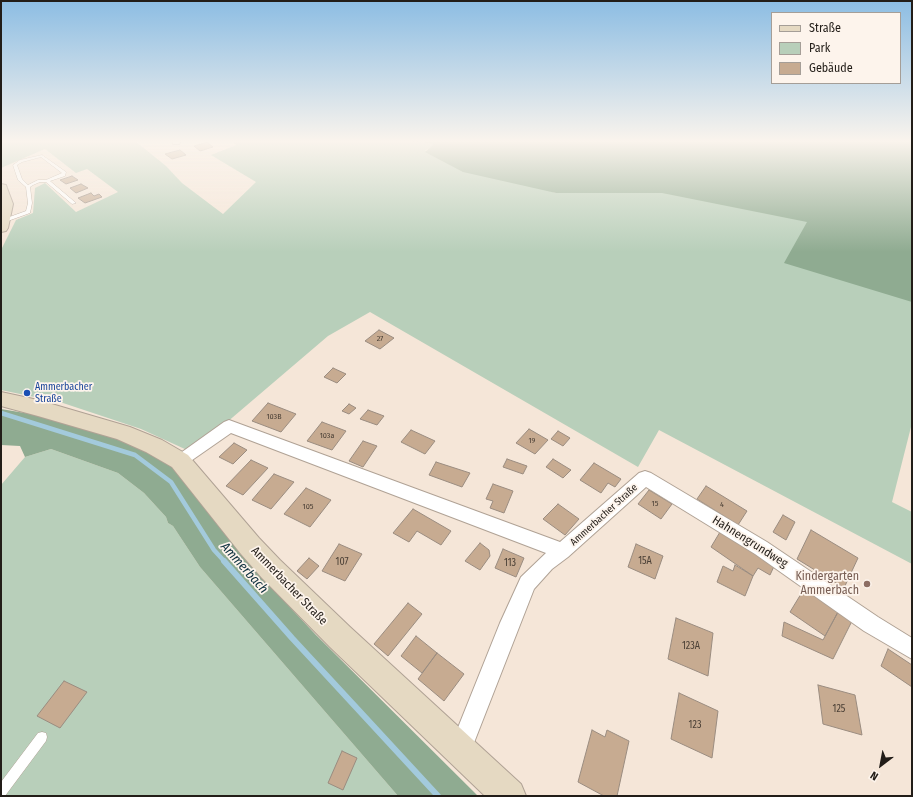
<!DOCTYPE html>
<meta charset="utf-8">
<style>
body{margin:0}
#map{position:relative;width:913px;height:797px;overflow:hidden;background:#f5e6d8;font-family:"Fira Sans Condensed",sans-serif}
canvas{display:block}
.frame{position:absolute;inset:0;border:2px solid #221d18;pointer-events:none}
.legend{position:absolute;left:771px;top:12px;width:130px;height:72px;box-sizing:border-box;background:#fdf4ec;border:1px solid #a59e97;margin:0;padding:5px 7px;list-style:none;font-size:12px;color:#221d18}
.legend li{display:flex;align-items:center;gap:8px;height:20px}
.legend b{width:20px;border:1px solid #a59e97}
.north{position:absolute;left:861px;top:745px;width:40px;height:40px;-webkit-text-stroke:3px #fdf4ec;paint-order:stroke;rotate:212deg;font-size:11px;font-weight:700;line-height:16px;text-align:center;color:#221d18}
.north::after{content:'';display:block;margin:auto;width:14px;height:18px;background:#221d18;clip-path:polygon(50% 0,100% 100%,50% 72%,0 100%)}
</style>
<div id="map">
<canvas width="913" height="797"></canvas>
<div class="frame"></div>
<ul class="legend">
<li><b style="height:5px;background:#e5d9c2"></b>Straße</li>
<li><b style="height:11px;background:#b8cfba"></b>Park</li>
<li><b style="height:11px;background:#c7ab91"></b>Gebäude</li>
</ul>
<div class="north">N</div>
</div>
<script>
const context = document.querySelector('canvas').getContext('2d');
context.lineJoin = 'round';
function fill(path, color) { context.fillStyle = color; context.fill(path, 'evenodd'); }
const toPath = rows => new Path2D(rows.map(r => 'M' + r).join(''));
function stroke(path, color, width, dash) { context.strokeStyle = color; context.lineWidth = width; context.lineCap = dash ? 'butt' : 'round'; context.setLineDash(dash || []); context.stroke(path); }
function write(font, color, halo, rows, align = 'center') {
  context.font = font + ' "Fira Sans Condensed",sans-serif'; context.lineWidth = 3.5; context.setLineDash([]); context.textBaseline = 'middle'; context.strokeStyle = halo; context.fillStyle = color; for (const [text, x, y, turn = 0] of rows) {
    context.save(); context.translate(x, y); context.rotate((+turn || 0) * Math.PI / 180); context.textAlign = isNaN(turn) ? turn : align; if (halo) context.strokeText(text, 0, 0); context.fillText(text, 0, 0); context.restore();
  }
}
fill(toPath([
 [1,140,134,140,166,166,182,183,223,214,256,182,211,155,236,145,231,140,404,140,435,144,425,151,556,193,609,193,912,140,912,423,892,502,912,512,912,564,659,430,638,467,370,312,328,336,226,423,187,450,141,429,63,403,1,390,1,250,16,220,33,213,35,188,45,183,76,212,118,192,87,169,76,173,45,149,1,168],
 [51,449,118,473,144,493,166,517,168,523,173,526,200,567,398,796,1,796,1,485,25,457]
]), '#b8cfba');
fill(toPath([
 [404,140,912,140,912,302,784,263,807,222,662,193,556,193,463,172,425,152,434,144],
 [1,409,49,417,129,443,177,465,241,555,316,635,478,796,398,796,200,567,173,526,168,523,166,517,144,493,118,473,51,449,25,457,20,446,1,445]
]), '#8fab91');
stroke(toPath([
 [1,413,135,455,171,482,214,550,225,562]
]), '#a3cadc', 4.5);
stroke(toPath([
 [224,561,292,638,438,796]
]), '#a3cadc', 6);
const building = toPath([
 [207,142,213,147,200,151,194,146,207,142],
 [180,150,186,155,172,159,165,154,180,150],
 [72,176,78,180,66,184,60,180,72,176],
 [81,184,88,188,76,193,70,188,81,184],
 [91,193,94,196,99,194,102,197,85,203,78,198,91,193],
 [379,330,394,338,380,349,365,341,379,330],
 [333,368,346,374,337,383,324,377,333,368],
 [268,403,296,414,281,432,252,421,268,403],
 [349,404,356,408,349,414,342,411,349,404],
 [368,410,384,416,377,425,360,419,368,410],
 [322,422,346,431,332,450,307,441,322,422],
 [529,429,548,440,535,454,516,443,529,429],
 [411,430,435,441,425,454,401,442,411,430],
 [558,431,570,438,563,446,551,439,558,431],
 [363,441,377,446,363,467,349,461,363,441],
 [234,443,247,450,233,464,219,457,234,443],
 [507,459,527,466,523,474,503,467,507,459],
 [553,459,571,470,563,478,546,467,553,459],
 [251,460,268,468,243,495,226,486,251,460],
 [436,462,470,473,462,487,429,475,436,462],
 [594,463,621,479,615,487,608,483,601,493,580,480,594,463],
 [274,474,294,482,271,509,252,500,274,474],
 [493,484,513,491,504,513,490,508,493,501,486,499,493,484],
 [706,486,747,511,738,525,697,499,706,486],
 [306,488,331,500,310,527,284,514,306,488],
 [649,490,672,504,661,519,638,504,649,490],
 [558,504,579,519,565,535,543,519,558,504],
 [413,509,451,531,441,545,417,531,409,542,393,533,413,509],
 [783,515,795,522,786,540,773,532,783,515],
 [811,530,858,558,844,588,797,559,811,530],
 [720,532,776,562,770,575,758,568,753,576,711,547,720,532],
 [480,543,489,550,490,556,480,570,465,561,480,543],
 [339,544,362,554,345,581,322,571,339,544],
 [636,544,663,556,655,579,628,567,636,544],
 [503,549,524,558,516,577,495,568,503,549],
 [309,558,319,566,307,579,297,571,309,558],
 [735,565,753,576,745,596,717,582,723,566,733,571,735,565],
 [804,589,838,612,825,636,790,612,804,589],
 [408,603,422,614,388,656,374,644,408,603],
 [838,612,852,621,833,659,782,636,784,622,823,640,838,612],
 [676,618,713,633,708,676,668,659,676,618],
 [416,636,437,653,422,673,401,656,416,636],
 [888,649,912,665,912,687,881,666,888,649],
 [437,653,464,674,444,701,418,679,437,653],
 [64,681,87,692,60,728,37,716,64,681],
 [818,685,855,695,862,735,823,724,818,685],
 [679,693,718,711,712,758,671,739,679,693],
 [592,730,605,737,607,730,629,741,617,796,604,796,578,782,592,730],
 [342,751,357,758,343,790,328,783,342,751]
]);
fill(building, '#c7ab91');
stroke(building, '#9a8c80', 1);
const service = toPath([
 [42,155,66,172,65,176,50,181,76,203,72,204,46,182,40,182,33,185,30,187,32,203,30,213,5,222,1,222,1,220,26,211,28,203,26,187,18,180,13,165,20,160,42,155],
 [41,157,62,173,46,180,38,180,28,185,22,179,17,165,22,162,41,157],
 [42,732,46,733,47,737,46,741,5,796,1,796,1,782,38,733,42,732]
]);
const minor = toPath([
 [173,140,181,140,179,144,173,144,173,140],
 [229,420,560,542,639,473,645,471,651,473,767,542,878,617,912,638,912,659,864,631,755,554,646,487,568,557,552,569,534,589,468,758,460,761,452,758,449,750,500,623,521,577,546,553,231,433,185,465,180,467,175,465,172,461,175,457,224,422,229,420]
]);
const secondary = toPath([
 [1,184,6,185,7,188,13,204,8,228,6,231,1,232,1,184],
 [1,392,38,400,130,427,162,440,188,455,259,538,280,560,350,627,521,784,526,796,485,796,330,647,262,578,241,554,172,467,146,452,117,439,38,416,1,406,1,392]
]);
stroke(service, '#b0a295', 1);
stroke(minor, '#b0a295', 2);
stroke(secondary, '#b0a295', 2);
fill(service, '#fff');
fill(minor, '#fff');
fill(secondary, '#e5d9c2');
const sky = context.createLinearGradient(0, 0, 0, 252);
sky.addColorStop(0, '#8cbde3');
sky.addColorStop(0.56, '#faf4ed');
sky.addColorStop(1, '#faf4ed00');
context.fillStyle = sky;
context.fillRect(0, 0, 913, 252);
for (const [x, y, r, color] of [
 [27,393,4,"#1a4fb4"],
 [867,584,4,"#8d6e63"]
]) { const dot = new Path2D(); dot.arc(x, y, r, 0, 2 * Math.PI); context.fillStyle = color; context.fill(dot); stroke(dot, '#fdf4ec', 1.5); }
write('8px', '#4b4036', null, [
 ["27",380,339],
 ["103B",274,417],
 ["103a",327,436],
 ["19",532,441],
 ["15",655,504],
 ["4",722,505],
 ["105",308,507]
]);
write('10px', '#164399', '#fdf4ec', [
 ["Ammerbacher",35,387],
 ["Straße",35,399]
], 'left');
write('10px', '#221d18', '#fdf4ec', [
 ["Ammerbacher Straße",604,515,-42]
]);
write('10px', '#4b4036', null, [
 ["15A",645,561],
 ["107",342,562],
 ["113",510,563],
 ["123A",691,646],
 ["125",839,709],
 ["123",695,725]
]);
write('12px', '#221d18', '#fdf4ec', [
 ["Hahnengrundweg",750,542,32],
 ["Ammerbacher Straße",289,586,46]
]);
write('12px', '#785e54', '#fdf4ec', [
 ["Kindergarten",859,577],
 ["Ammerbach",859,591]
], 'right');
write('italic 13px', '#0d303e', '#fdf4ec', [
 ["Ammerbach",244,568,48]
]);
</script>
